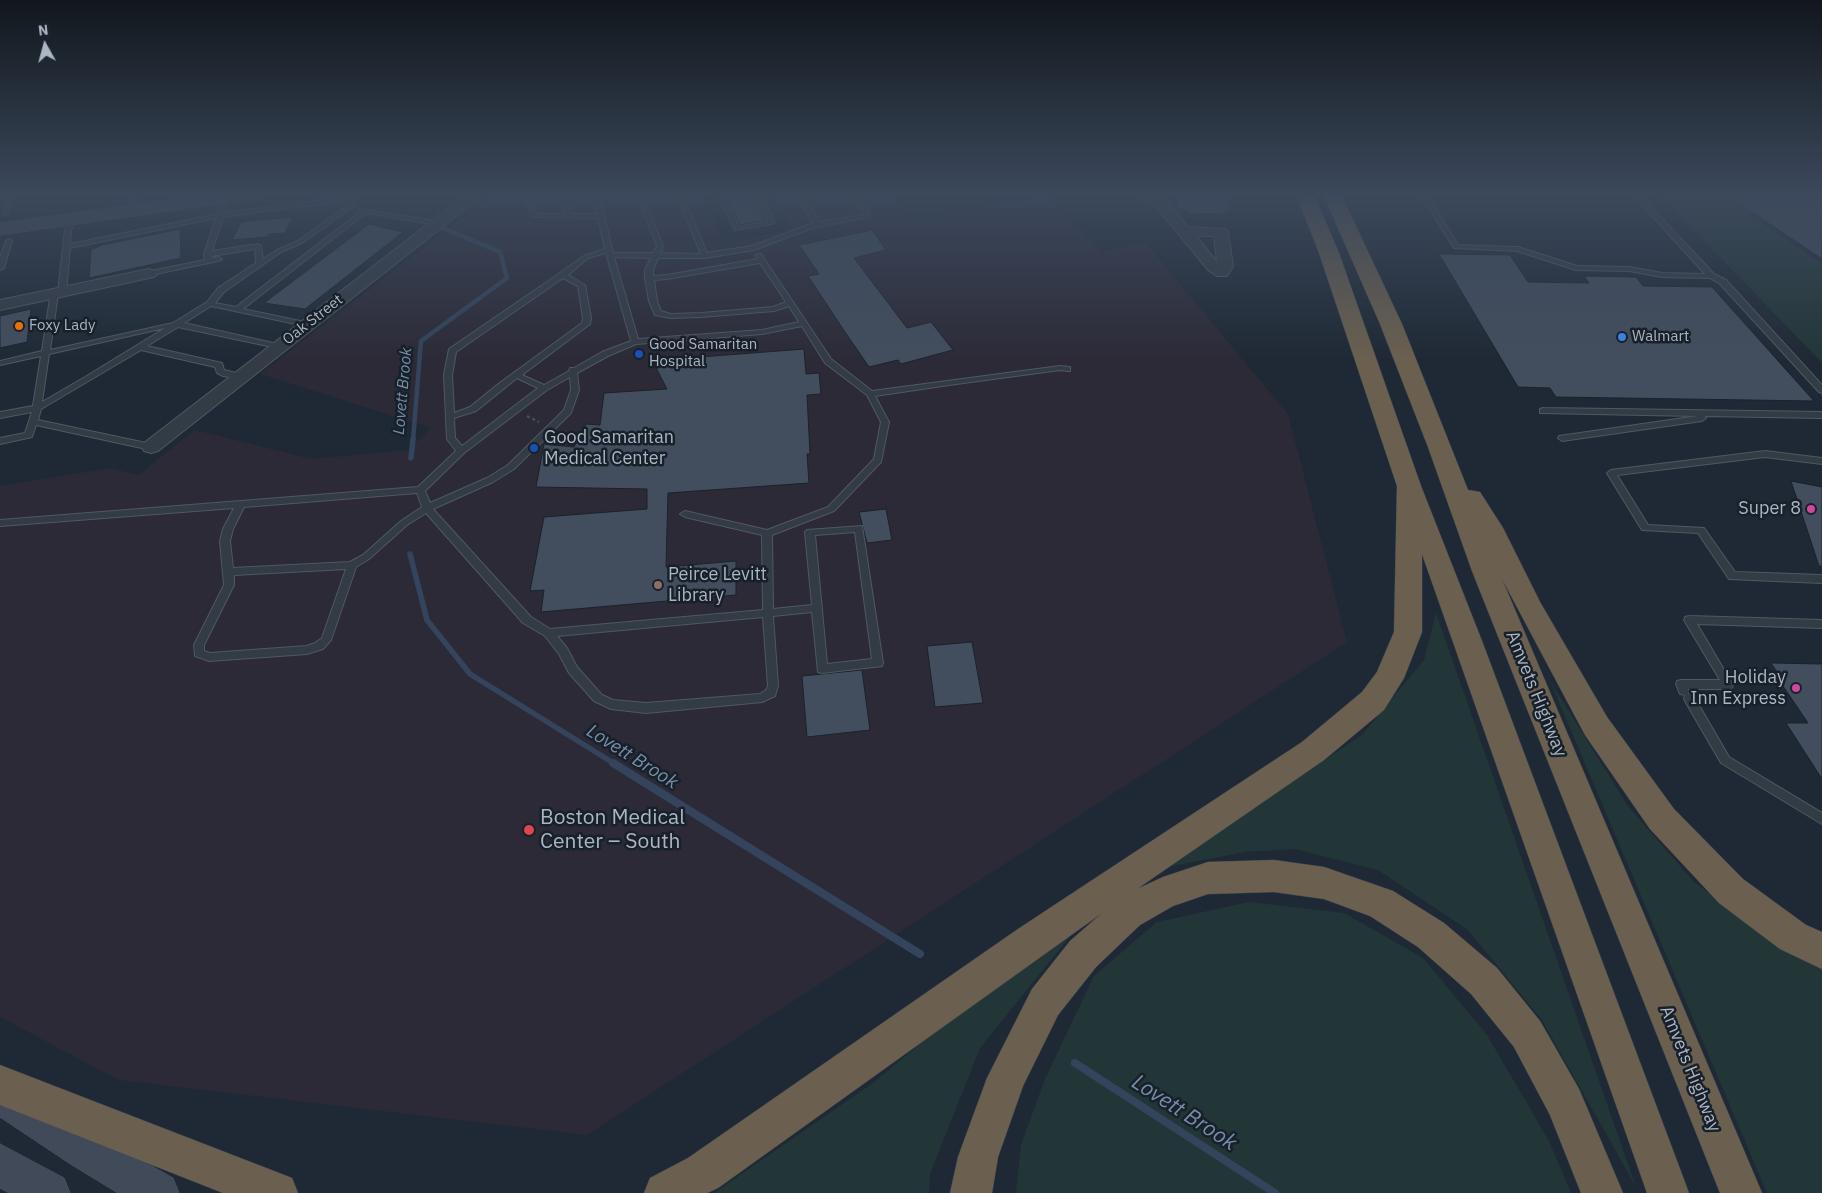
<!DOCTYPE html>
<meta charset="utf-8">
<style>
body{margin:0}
#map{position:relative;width:1822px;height:1193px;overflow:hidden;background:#1f2935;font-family:"IBM Plex Sans",sans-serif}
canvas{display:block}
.north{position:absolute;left:20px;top:20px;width:50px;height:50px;-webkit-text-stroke:4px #18202a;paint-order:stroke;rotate:353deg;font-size:14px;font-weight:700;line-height:20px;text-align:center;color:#acb5c3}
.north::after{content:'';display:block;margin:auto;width:18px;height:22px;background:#acb5c3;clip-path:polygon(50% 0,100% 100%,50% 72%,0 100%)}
</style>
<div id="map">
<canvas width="1822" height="1193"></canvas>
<div class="north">N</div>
</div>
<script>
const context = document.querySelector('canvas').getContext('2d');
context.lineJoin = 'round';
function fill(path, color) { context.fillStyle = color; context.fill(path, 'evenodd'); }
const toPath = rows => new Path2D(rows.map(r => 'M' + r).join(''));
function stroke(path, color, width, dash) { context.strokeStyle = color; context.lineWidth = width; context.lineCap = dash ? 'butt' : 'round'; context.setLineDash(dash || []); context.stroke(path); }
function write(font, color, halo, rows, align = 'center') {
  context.font = font + ' "IBM Plex Sans",sans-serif'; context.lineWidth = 5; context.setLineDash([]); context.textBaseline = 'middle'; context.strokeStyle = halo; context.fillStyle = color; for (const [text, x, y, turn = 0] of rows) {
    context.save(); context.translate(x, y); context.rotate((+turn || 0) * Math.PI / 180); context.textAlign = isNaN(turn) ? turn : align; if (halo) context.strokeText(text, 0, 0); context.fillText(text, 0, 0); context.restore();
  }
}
fill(toPath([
 [493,194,702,194,724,242,784,231,790,227,771,194,890,194,910,221,1048,196,1101,252,1146,243,1288,414,1347,642,587,1135,119,1080,0,1017,0,486,111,468,138,475,195,430,311,459,408,450,431,428,260,374]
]), '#2c2a37');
fill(toPath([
 [1659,194,1719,194,1822,264,1822,363],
 [1436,613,1636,1187,1542,1020,1468,930,1378,870,1295,849,1245,852,1167,867,1363,734,1424,660],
 [1550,681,1628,806,1694,882,1774,940,1822,967,1822,1193,1767,1193],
 [1249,902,1344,913,1423,958,1487,1035,1549,1141,1571,1193,1016,1193,1021,1145,1045,1079,1094,976,1157,922],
 [1080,924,980,1048,930,1174,929,1193,714,1193,873,1083,943,1025]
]), '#223637');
stroke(toPath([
 [413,440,421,341,507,278,500,252,443,228]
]), '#33445c', 4.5);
stroke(toPath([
 [411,458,413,439],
 [410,554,427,620,470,674,615,764]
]), '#33445c', 5.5);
stroke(toPath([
 [613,763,920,954],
 [1075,1063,1275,1193]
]), '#33445c', 8);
const building = toPath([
 [725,194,752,194,765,220,740,225,725,194],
 [1175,194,1226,194,1231,210,1225,210,1226,214,1187,213,1186,210,1180,210,1175,194],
 [1725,194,1822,194,1822,259,1725,194],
 [292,217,285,233,269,234,268,237,232,240,241,222,292,217],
 [369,224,403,232,305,309,264,303,369,224],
 [180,229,181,258,89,278,91,250,102,245,180,229],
 [872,230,886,250,854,258,907,328,931,322,953,350,901,364,898,360,869,367,845,332,808,276,819,274,799,245,872,230],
 [1439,254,1510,255,1528,282,1589,283,1584,276,1636,277,1643,286,1712,287,1814,401,1556,397,1550,388,1518,387,1439,254],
 [31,309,27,342,0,348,0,316,31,309],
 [804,349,806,374,819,373,821,394,807,395,810,454,807,454,809,483,668,493,666,567,736,561,736,595,541,612,544,590,530,591,544,517,647,509,647,489,536,487,544,444,574,447,586,424,600,425,604,393,667,389,654,364,661,360,804,349],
 [1791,481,1822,487,1822,566,1819,566,1791,481],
 [886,509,892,540,867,543,859,512,886,509],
 [972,642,983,703,935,707,927,646,972,642],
 [1771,663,1822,664,1822,779,1786,723,1808,723,1781,683,1784,683,1771,663],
 [862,670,870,730,807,737,802,676,862,670]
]);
fill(building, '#424e5d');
stroke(building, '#1a222c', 1);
const service = toPath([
 [7,194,13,194,9,213,6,215,3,213,7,194],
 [132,194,138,194,132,211,129,213,126,211,132,194],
 [351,194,357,194,356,205,302,243,281,252,224,292,215,303,236,307,360,212,357,210,358,209,437,221,440,223,437,225,366,213,243,309,310,323,310,327,211,306,184,323,282,345,282,349,178,327,147,346,222,363,224,370,244,375,244,379,223,376,217,373,215,367,141,350,41,409,38,420,151,444,154,445,155,447,154,449,151,450,36,425,32,437,0,444,0,438,25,433,32,412,0,418,0,412,33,406,41,356,0,365,0,361,42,351,51,292,57,292,58,294,50,350,173,323,207,302,218,288,256,263,255,249,212,256,212,258,218,257,222,259,218,261,146,276,146,272,205,260,204,254,216,218,70,248,66,292,62,294,58,292,63,247,65,230,71,218,76,219,71,230,70,244,218,214,223,198,226,196,229,198,225,213,351,196,351,194],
 [351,200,351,203,298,241,277,250,263,259,261,246,258,244,212,251,223,217,351,200],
 [165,328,85,377,42,402,49,354,165,328],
 [524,194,530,194,537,214,564,214,562,194,568,194,571,214,597,214,593,194,599,194,613,253,653,253,657,246,636,194,642,194,663,246,660,253,701,254,676,194,682,194,707,253,752,246,813,223,796,194,803,194,819,222,863,215,864,212,850,194,857,194,870,212,868,217,812,228,754,250,705,258,658,258,653,270,653,276,667,275,758,259,755,255,761,254,831,359,872,391,1060,366,1070,367,1070,371,1067,371,1060,370,949,385,875,396,889,422,881,462,834,511,772,535,773,609,812,605,805,532,807,530,862,526,883,663,882,666,822,673,818,672,812,612,773,616,778,686,775,696,762,702,646,713,611,709,594,701,569,673,559,654,545,636,523,623,426,513,407,525,369,559,356,567,331,640,323,649,307,654,209,661,195,656,194,645,224,585,220,541,223,529,234,508,0,526,0,520,418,487,456,451,447,439,444,375,449,349,560,273,584,256,605,249,598,218,532,217,524,194],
 [606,253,631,341,602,352,574,368,570,368,569,371,544,385,522,375,590,324,591,318,585,285,568,275,588,258,606,253],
 [614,257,651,258,645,270,645,278,649,301,655,315,671,318,701,317,774,311,789,306,799,322,762,330,638,339,614,257],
 [760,263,786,302,773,307,701,313,671,314,661,311,657,301,654,280,667,279,760,263],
 [563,278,578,286,583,318,582,323,497,385,470,407,454,413,452,375,456,352,563,278],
 [802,326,825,363,867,395,881,422,874,459,828,507,767,530,685,511,680,514,685,517,762,535,763,610,550,629,531,617,433,509,493,482,514,469,571,413,579,390,577,373,608,356,636,344,762,334,802,326],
 [570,377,571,390,564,410,508,465,487,478,430,503,425,491,464,453,547,390,570,377],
 [517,378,538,388,462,446,455,438,454,418,476,411,517,378],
 [417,493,422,507,401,521,363,555,350,562,233,568,230,541,233,529,244,507,417,493],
 [855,532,872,659,827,664,815,535,855,532],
 [346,569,322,638,315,643,307,646,210,653,204,651,204,645,234,585,234,575,346,569],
 [763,617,768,686,766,690,760,694,646,703,613,700,602,695,577,667,567,648,557,636,763,617],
 [717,194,723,194,739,227,768,221,754,194,761,194,775,222,772,224,735,230,717,194],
 [1420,194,1427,194,1458,245,1518,247,1577,266,1629,267,1662,273,1705,274,1632,194,1639,194,1714,274,1726,280,1822,385,1822,393,1819,392,1720,284,1710,278,1662,277,1629,271,1576,270,1517,251,1454,248,1420,194],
 [9,239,12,241,4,268,0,270,0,257,6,241,9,239],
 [1543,408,1822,412,1822,418,1705,416,1706,418,1702,421,1562,441,1558,438,1559,436,1698,416,1540,413,1540,409,1543,408],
 [1765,451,1822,458,1822,464,1765,457,1617,475,1648,525,1704,528,1735,572,1822,575,1822,583,1729,579,1698,533,1642,530,1607,473,1611,470,1765,451],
 [1689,616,1822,620,1822,628,1697,624,1733,685,1732,688,1728,689,1688,689,1689,691,1688,694,1693,695,1729,757,1822,813,1822,824,1721,763,1685,701,1684,698,1685,695,1680,694,1676,684,1677,681,1681,680,1720,680,1684,620,1685,617,1689,616]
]);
const minor = toPath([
 [467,194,484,194,158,451,151,453,144,451,142,447,144,443,467,194],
 [1135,194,1155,194,1165,199,1188,227,1226,229,1228,232,1233,266,1227,276,1217,276,1209,271,1155,205,1135,194],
 [1196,236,1214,236,1217,262,1196,236],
 [149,269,154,271,157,274,154,277,0,310,0,300,149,269]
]);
const secondary = toPath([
 [212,194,264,194,261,198,255,199,0,235,0,223,212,194],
 [0,1074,14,1080,100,1137,173,1178,179,1193,118,1193,72,1165,0,1117,0,1074],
 [0,1144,64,1178,70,1193,9,1193,0,1188,0,1144]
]);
const motorway = toPath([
 [1296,194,1314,194,1339,253,1421,486,1482,641,1689,1193,1647,1193,1422,554,1422,632,1404,678,1384,710,1324,760,1137,889,1163,877,1208,862,1274,860,1324,867,1393,891,1444,923,1497,968,1540,1021,1579,1089,1623,1193,1581,1193,1550,1115,1514,1047,1471,994,1418,947,1370,916,1324,899,1274,892,1208,894,1173,906,1140,925,1096,967,1058,1015,1023,1086,998,1157,992,1193,950,1193,958,1157,987,1078,1032,989,1070,941,1102,913,718,1188,707,1193,644,1193,650,1178,688,1158,1018,929,1302,742,1362,692,1377,672,1394,632,1397,486,1319,253,1296,194],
 [1323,194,1341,194,1402,324,1468,490,1480,492,1503,528,1540,602,1607,717,1674,809,1743,879,1806,925,1822,932,1822,969,1780,949,1719,903,1650,829,1585,735,1502,579,1762,1193,1720,1193,1472,571,1428,447,1380,324,1323,194],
 [0,1065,292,1178,298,1193,223,1193,0,1105,0,1065]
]);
stroke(service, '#505864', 2);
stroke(minor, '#505864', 2);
stroke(secondary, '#505864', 1);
stroke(motorway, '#3d4550', 1);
stroke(toPath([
 [527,416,539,422]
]), '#3f5153', 2.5, [3, 3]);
fill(service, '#333b45');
fill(minor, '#333b45');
fill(secondary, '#414a58');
fill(motorway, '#6b6050');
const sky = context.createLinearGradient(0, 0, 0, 361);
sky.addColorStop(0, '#11171d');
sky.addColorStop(0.54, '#3c495c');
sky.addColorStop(1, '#3c495c00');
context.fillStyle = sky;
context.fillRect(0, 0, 1822, 361);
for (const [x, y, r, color] of [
 [19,326,5,"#e8710a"],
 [1622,337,5,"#3f7fe0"],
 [639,354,5,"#1a4fb4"],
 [534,448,5,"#1a4fb4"],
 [1811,509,5,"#d1479c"],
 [658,585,5,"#8d6e63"],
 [1796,688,5,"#d1479c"],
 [529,830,6,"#e0444e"]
]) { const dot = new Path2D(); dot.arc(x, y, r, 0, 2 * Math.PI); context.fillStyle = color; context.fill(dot); stroke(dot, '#18202a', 2); }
write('15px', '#acb5c3', '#18202a', [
 ["Oak Street",313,320,-38]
]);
write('15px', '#acb5c3', '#18202a', [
 ["Foxy Lady",29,326],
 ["Walmart",1632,337],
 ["Good Samaritan",649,345],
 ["Hospital",649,362]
], 'left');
write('italic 16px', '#758daa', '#18202a', [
 ["Lovett Brook",403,391,-85]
]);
write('18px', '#acb5c3', '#18202a', [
 ["Good Samaritan",544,438],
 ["Medical Center",544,459],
 ["Super 8",1801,509,"right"],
 ["Peirce Levitt",668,575],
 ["Library",668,596],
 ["Holiday",1786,678,"right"],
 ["Inn Express",1786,699,"right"]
], 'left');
write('18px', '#acb5c3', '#18202a', [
 ["Amvets Highway",1536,694,68],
 ["Amvets Highway",1690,1069,68]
]);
write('italic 19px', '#758daa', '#18202a', [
 ["Lovett Brook",632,757,32]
]);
write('21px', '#acb5c3', '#18202a', [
 ["Boston Medical",540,818],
 ["Center – South",540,842]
], 'left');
write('italic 22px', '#758daa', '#18202a', [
 ["Lovett Brook",1184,1113,33]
]);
</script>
